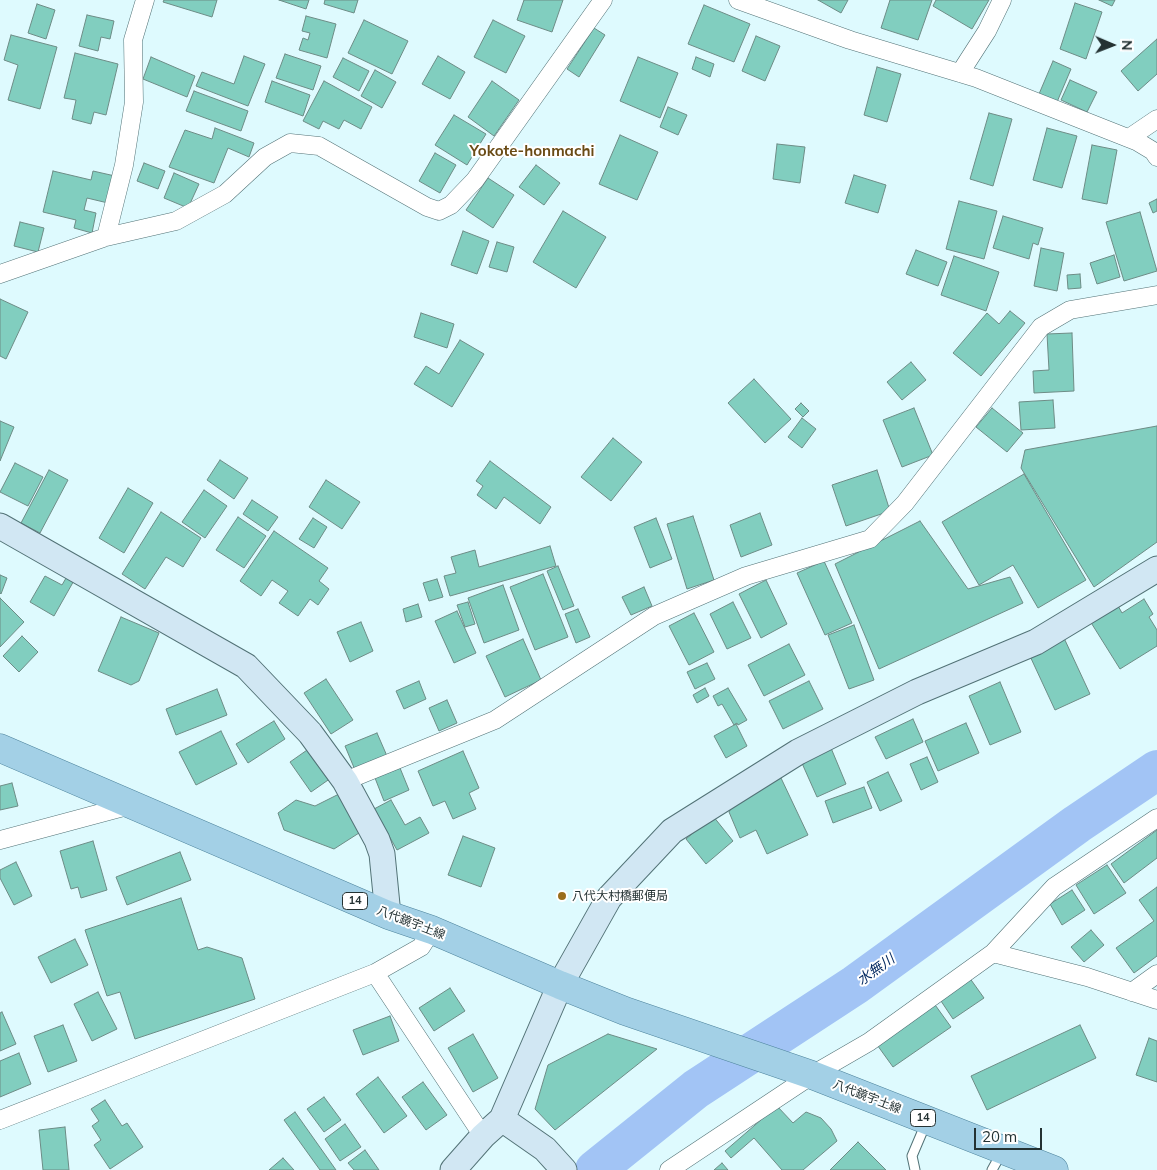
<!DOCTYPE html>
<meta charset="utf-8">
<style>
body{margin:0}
#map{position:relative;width:1157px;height:1170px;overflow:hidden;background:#defafe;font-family:Mulish,sans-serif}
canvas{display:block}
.north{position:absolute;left:1087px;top:20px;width:50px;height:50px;-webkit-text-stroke:4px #fff;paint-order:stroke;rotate:91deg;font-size:14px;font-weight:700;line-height:20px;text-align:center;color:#243233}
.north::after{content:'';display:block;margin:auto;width:18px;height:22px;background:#243233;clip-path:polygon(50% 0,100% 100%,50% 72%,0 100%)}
.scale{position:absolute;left:974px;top:1128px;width:68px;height:22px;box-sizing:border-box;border:2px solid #243233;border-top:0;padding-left:6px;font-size:15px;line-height:18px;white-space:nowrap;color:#243233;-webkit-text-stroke:4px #fff;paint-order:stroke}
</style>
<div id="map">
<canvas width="1157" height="1170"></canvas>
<div class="north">N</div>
<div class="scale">20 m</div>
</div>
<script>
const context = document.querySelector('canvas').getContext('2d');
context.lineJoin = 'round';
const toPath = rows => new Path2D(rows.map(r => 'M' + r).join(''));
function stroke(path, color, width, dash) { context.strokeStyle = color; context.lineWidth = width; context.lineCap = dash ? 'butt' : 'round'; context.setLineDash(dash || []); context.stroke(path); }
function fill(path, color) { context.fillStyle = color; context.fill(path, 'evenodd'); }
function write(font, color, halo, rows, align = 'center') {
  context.font = font + ' Mulish,"Noto Sans JP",sans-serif'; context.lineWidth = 4; context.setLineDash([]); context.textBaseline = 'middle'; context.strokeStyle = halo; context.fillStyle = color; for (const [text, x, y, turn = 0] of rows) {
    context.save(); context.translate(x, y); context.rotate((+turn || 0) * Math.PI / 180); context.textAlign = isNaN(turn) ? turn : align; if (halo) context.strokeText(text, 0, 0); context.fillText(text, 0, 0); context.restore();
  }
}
stroke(toPath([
 [595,1170,696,1089,855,985,1077,824,1157,770]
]), '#a2c4f5', 40);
const building = toPath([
 [164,0,217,0,212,17,163,2,164,0],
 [279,0,309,0,306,9,279,0],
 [325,0,358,0,354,13,324,4,325,0],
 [524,0,563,0,552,32,517,20,524,0],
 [818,0,848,0,841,13,818,0],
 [890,0,932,0,918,40,881,28,890,0],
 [936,0,989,0,972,29,933,6,936,0],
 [1099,0,1115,0,1112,6,1099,0],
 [1075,3,1102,12,1086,59,1060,49,1075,3],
 [37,4,55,10,46,39,28,33,37,4],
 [704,5,750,24,734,62,688,44,704,5],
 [87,15,114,21,110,39,101,37,98,51,79,46,87,15],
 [306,16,336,24,327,58,299,50,303,38,308,40,310,33,302,31,306,16],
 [364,20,408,41,392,74,348,53,364,20],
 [493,20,525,36,506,73,474,57,493,20],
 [594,28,605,35,579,77,567,69,594,28],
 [11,35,57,47,40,109,8,100,18,65,4,60,11,35],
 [756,36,780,46,765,81,742,71,756,36],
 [1157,39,1157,74,1138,91,1121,71,1157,39],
 [75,53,118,64,106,115,94,112,91,124,72,119,76,100,64,98,75,53],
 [285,54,321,66,313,90,276,78,285,54],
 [244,56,265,64,248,106,196,86,202,72,234,84,244,56],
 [438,56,465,72,450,99,422,84,438,56],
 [151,57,195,76,187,97,143,79,151,57],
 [638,57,678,73,660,118,620,101,638,57],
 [696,57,714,64,710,77,692,69,696,57],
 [343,58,369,71,359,91,333,77,343,58],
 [1053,61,1071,69,1057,102,1039,94,1053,61],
 [877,67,901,74,887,122,864,115,877,67],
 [375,70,396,82,382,108,361,96,375,70],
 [1070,80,1097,92,1087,112,1061,100,1070,80],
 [272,81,310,95,303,116,265,102,272,81],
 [324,81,372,107,361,129,344,120,339,129,323,121,319,129,303,121,324,81],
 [492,81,519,100,494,136,468,117,492,81],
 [194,91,248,111,241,131,186,111,194,91],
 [668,107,687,115,678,135,660,127,668,107],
 [989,113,1012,119,993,186,970,179,989,113],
 [454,115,486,134,467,165,435,145,454,115],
 [215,128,254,143,249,157,228,148,214,183,169,167,185,130,212,139,215,128],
 [1047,128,1077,136,1062,188,1033,180,1047,128],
 [620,135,658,152,637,200,599,184,620,135],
 [777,144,805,147,800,183,773,179,777,144],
 [1092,145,1117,150,1107,204,1082,199,1092,145],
 [435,153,456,165,440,193,419,181,435,153],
 [144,163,165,171,158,189,137,181,144,163],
 [536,165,560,183,544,205,519,187,536,165],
 [53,171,91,180,93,171,115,176,108,203,87,198,84,210,96,213,92,233,74,228,76,220,43,212,53,171],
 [174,173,199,184,188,208,164,198,174,173],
 [854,175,886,185,878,213,845,203,854,175],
 [488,178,514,195,493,228,466,210,488,178],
 [1157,199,1157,211,1153,213,1149,203,1157,199],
 [959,201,997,211,984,259,946,249,959,201],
 [563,211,606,237,576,288,533,262,563,211],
 [1140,212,1157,271,1124,281,1106,222,1140,212],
 [1003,216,1043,228,1038,245,1033,243,1029,259,993,248,1003,216],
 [20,222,44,228,38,252,14,246,20,222],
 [463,231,489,241,477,274,451,265,463,231],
 [497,242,514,247,507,272,489,267,497,242],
 [1041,248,1064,253,1057,291,1034,286,1041,248],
 [916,250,947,262,938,286,906,274,916,250],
 [1114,255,1120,277,1097,284,1090,263,1114,255],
 [954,256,999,272,986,311,941,295,954,256],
 [1080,274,1081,288,1068,289,1067,275,1080,274],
 [0,299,28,312,6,359,0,356,0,299],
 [1010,311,1025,323,981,376,953,353,987,313,999,324,1010,311],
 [421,313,454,324,447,348,414,337,421,313],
 [1072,333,1074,391,1034,393,1033,371,1049,370,1047,334,1072,333],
 [460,340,484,354,452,407,414,384,426,366,439,374,460,340],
 [911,362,926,380,902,400,887,382,911,362],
 [754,379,791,419,765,443,728,403,754,379],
 [1053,400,1055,428,1021,430,1019,402,1053,400],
 [801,403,809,411,803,417,795,409,801,403],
 [914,408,933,455,902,467,883,420,914,408],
 [992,408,1023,433,1007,452,976,427,992,408],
 [802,418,816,429,802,448,788,437,802,418],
 [0,421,14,427,0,461,0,421],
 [1157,426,1157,542,1094,587,1021,468,1025,450,1157,426],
 [613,438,642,462,611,501,581,477,613,438],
 [220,460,248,478,234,499,207,480,220,460],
 [490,461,551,507,540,524,504,497,496,509,477,495,483,486,476,481,490,461],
 [15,463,43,477,28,506,0,492,15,463],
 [49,470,68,480,40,533,21,523,49,470],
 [877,470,890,511,846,526,832,485,877,470],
 [1024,474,1086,580,1038,608,1013,565,979,585,942,522,1024,474],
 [326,480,360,502,342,529,309,507,326,480],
 [128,488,153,503,124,553,99,538,128,488],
 [204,490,227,506,205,538,182,522,204,490],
 [252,500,278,517,268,531,243,514,252,500],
 [161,512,201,538,183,567,166,557,145,589,122,574,161,512],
 [760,513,772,545,741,557,730,525,760,513],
 [693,516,714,580,687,589,667,524,693,516],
 [238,517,266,536,244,568,216,550,238,517],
 [313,518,327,527,314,548,299,539,313,518],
 [656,518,672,559,650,568,634,527,656,518],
 [920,521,968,589,1010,577,1023,603,879,669,835,564,920,521],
 [274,531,328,568,319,581,329,589,318,605,310,599,298,616,279,603,288,591,272,580,261,596,240,581,274,531],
 [550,546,556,566,450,596,444,576,456,573,451,557,475,550,479,567,550,546],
 [824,561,852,623,825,635,797,573,824,561],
 [558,566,574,606,563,610,547,571,558,566],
 [69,573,76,577,54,616,30,602,45,576,62,585,69,573],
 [543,574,568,637,535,650,510,587,543,574],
 [0,575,7,578,1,594,0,593,0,575],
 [437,579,443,597,429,601,423,583,437,579],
 [766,580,787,624,761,638,739,594,766,580],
 [503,585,519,630,484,643,468,598,503,585],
 [644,587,652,606,631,615,622,597,644,587],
 [0,598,24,622,0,647,0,598],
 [1144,599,1153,614,1149,617,1157,630,1157,646,1120,669,1090,621,1117,604,1122,613,1144,599],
 [468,602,475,624,465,627,457,605,468,602],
 [733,602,751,638,727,649,710,614,733,602],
 [418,604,422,617,406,622,403,609,418,604],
 [578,609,590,637,576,643,565,614,578,609],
 [457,611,476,653,454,663,435,621,457,611],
 [694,613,714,652,689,665,669,626,694,613],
 [121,617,159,633,139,681,131,685,98,671,121,617],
 [361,622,373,651,350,662,337,632,361,622],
 [854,625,874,680,849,689,828,635,854,625],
 [22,636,38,652,19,672,3,656,22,636],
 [1064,638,1090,694,1055,710,1029,654,1064,638],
 [523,639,541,680,505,697,486,656,523,639],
 [789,644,805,675,764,696,748,665,789,644],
 [707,663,715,679,695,689,687,672,707,663],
 [326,679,353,720,331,734,304,693,326,679],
 [419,681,426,699,404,709,396,691,419,681],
 [809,681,823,709,783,729,769,701,809,681],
 [1000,682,1021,732,990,745,969,696,1000,682],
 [705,688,709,696,697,703,693,695,705,688],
 [728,688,747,720,738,725,737,723,734,725,722,704,718,706,713,696,728,688],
 [217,689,227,715,176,735,166,709,217,689],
 [447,700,457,723,439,731,429,708,447,700],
 [913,719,923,742,886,759,875,737,913,719],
 [274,721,285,739,248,763,236,744,274,721],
 [966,723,979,753,938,771,925,741,966,723],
 [736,724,747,746,726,758,714,736,736,724],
 [221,731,237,764,196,785,179,752,221,731],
 [377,733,387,756,355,770,345,746,377,733],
 [310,748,331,778,311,792,290,762,310,748],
 [831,748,846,784,817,797,801,761,831,748],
 [463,751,479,788,469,793,476,809,453,819,445,801,433,806,418,771,463,751],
 [927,757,938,782,921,790,910,764,927,757],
 [400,768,409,790,384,801,375,778,400,768],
 [888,772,902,801,880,811,867,782,888,772],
 [781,778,808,835,767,854,756,830,740,838,729,812,736,799,781,778],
 [12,783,18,806,0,810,0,786,12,783],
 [864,787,872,808,833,823,825,801,864,787],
 [339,794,359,833,334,849,284,830,278,813,296,800,315,806,339,794],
 [391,800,405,825,420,817,429,833,397,850,374,809,391,800],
 [713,816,733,841,706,864,686,839,713,816],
 [1157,830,1157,858,1124,883,1111,864,1157,830],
 [463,836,495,848,481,887,448,875,463,836],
 [93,841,107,890,81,898,78,887,71,889,60,851,93,841],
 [180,852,191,880,127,905,116,877,180,852],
 [16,862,32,896,14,905,0,878,0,870,16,862],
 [1107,865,1126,893,1094,914,1076,885,1107,865],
 [1157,887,1157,956,1134,973,1116,948,1154,921,1139,900,1157,887],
 [1072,890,1085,910,1062,925,1050,904,1072,890],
 [181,898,198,950,207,947,242,958,255,999,135,1039,120,992,107,996,85,930,181,898],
 [1091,930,1104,945,1084,962,1071,947,1091,930],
 [75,939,88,965,51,983,38,957,75,939],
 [969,977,984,998,953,1019,939,998,969,977],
 [450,988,465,1011,434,1031,419,1008,450,988],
 [98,992,117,1029,92,1041,74,1004,98,992],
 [933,1002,951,1027,893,1067,875,1042,933,1002],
 [2,1012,16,1044,0,1051,0,1013,2,1012],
 [390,1016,399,1041,363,1055,353,1030,390,1016],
 [63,1025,77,1061,48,1072,34,1036,63,1025],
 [1080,1025,1096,1058,987,1110,971,1076,1080,1025],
 [473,1034,498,1078,473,1092,448,1048,473,1034],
 [608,1034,657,1049,555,1130,535,1109,548,1065,608,1034],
 [1149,1038,1157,1041,1157,1082,1136,1075,1149,1038],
 [19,1053,31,1084,0,1097,0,1061,19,1053],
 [378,1077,407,1116,384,1133,356,1094,378,1077],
 [423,1082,447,1115,426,1130,402,1097,423,1082],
 [324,1097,341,1120,324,1132,307,1109,324,1097],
 [105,1100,122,1126,127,1123,143,1147,110,1169,94,1145,101,1140,92,1126,99,1121,91,1109,105,1100],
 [777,1106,793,1123,806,1112,821,1118,831,1129,837,1141,803,1170,782,1170,754,1138,731,1158,725,1151,777,1106],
 [295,1112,336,1170,320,1170,284,1120,295,1112],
 [345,1124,361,1147,340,1161,325,1139,345,1124],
 [65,1127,69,1170,43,1170,39,1130,65,1127],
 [858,1142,886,1170,830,1170,858,1142],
 [365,1150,379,1170,354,1170,348,1163,365,1150],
 [283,1158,294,1170,269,1170,283,1158],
 [722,1163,728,1170,714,1170,722,1163]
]);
fill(building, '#81cebf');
stroke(building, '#6d8c86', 1);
const lane = toPath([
 [915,1170,912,1156,926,1123],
 [992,1170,1002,1152]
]);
const street = toPath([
 [738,0,850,40,976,78,1138,142,1153,151,1157,157],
 [960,73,987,31,1002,0],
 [1129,138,1157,119],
 [106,237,124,165,134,102,133,40,145,0],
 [0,274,106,237,176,221,225,194,265,157,290,143,319,146,427,207,439,211,451,205,475,180,603,0],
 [345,781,495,720,654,616,746,576,870,539,905,503,1041,327,1070,310,1157,295],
 [0,840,131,805],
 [432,930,421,947,375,973,483,1136],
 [993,953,1087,977,1157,1000],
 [1132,992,1157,974],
 [0,1120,375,973],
 [669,1170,812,1075,869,1042,993,953,1054,887,1157,818]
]);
const secondary = toPath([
 [0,526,246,666,310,733,345,781,377,840,382,854,388,915],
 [502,1119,560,985,609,898,672,831,798,752,917,692,1036,642,1157,569],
 [453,1170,483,1136,502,1119,545,1149,564,1170]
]);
const primary = toPath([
 [0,748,388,915,432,930,560,985,625,1011,812,1075,1054,1170]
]);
stroke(lane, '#527276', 11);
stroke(street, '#527276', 19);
stroke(secondary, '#527276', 27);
stroke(primary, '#4e849d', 29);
stroke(lane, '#fff', 9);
stroke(street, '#fff', 18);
stroke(secondary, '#d1e7f3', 25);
stroke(primary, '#a3d0e6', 28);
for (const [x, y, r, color] of [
 [562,896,5,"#9a6d1c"]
]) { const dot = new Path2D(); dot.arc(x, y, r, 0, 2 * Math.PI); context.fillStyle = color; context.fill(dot); stroke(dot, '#fff', 2); }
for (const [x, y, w] of [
 [355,901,25],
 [923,1118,25]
]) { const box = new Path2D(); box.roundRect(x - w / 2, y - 8.5, w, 17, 4); context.fillStyle = '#fff'; context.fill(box); stroke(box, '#243233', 1); }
write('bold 11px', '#243233', null, [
 ["14",355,901],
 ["14",923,1118]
]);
write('12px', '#243233', '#fff', [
 ["八代大村橋郵便局",572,896]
], 'left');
write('12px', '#243233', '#fff', [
 ["八代鏡宇土線",411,923,21],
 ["八代鏡宇土線",867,1097,21]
]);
write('italic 14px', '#00275f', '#fff', [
 ["水無川",876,970,-36]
]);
write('bold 15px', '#6a4b15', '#fff', [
 ["Yokote-honmachi",532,151]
]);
</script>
